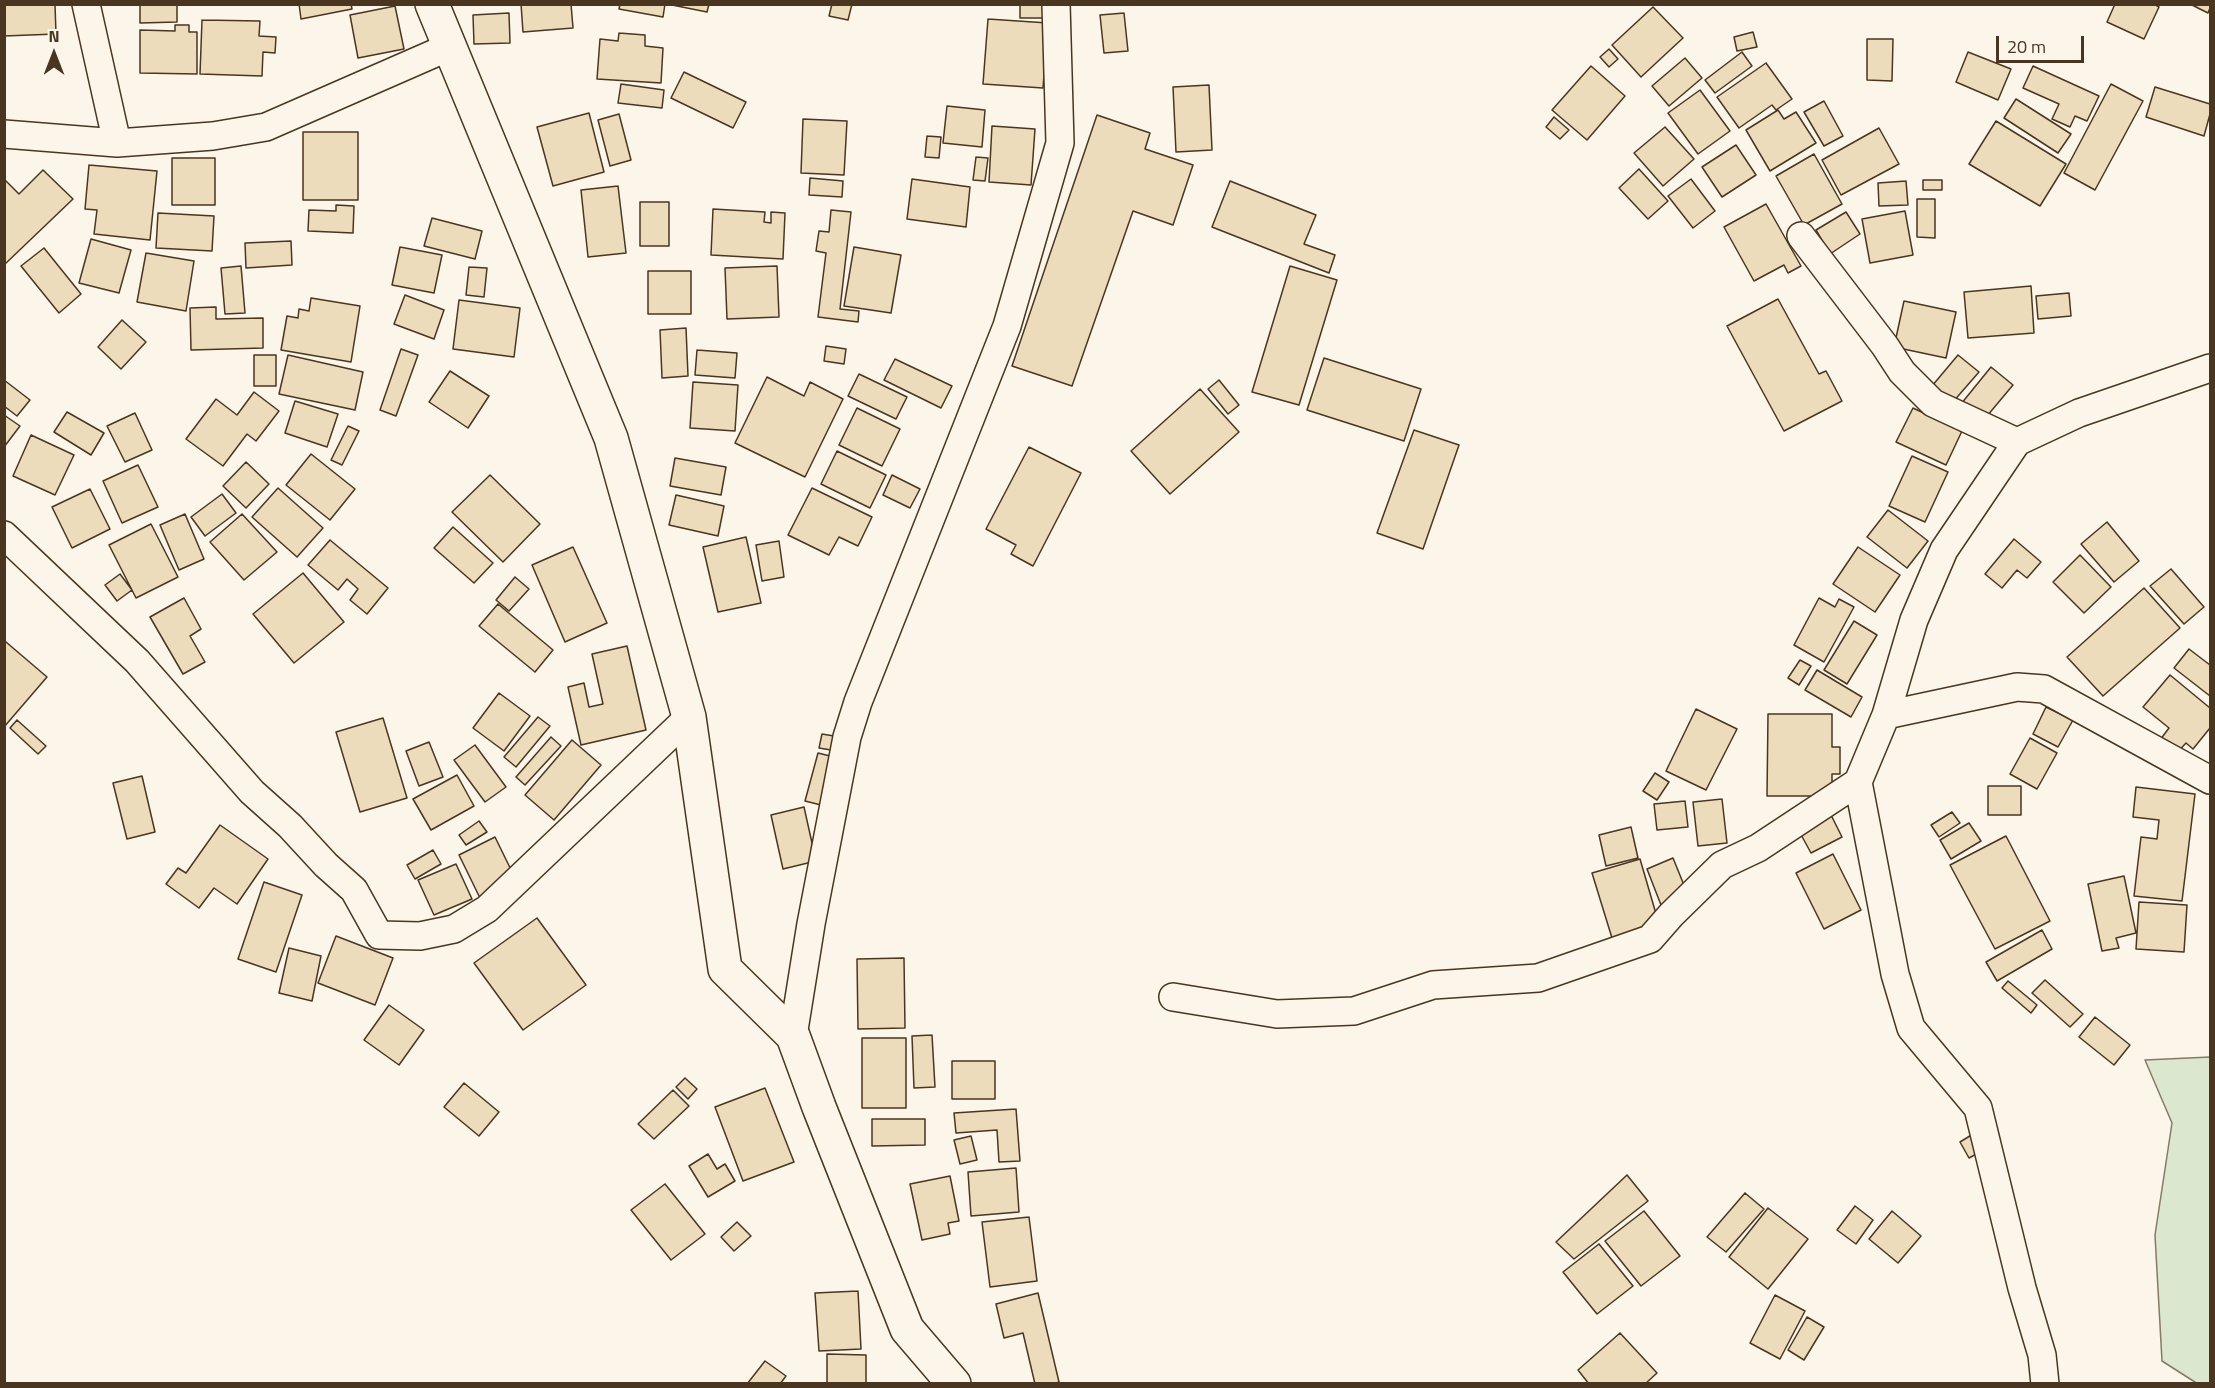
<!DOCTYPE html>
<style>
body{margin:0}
#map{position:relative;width:2215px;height:1388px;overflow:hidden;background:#fbf6e9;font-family:"Titillium Web",sans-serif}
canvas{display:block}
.frame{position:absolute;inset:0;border:6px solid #4a3520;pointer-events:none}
.north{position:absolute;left:24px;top:24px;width:60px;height:60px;-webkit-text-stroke:4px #fbf6e9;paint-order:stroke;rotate:0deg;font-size:16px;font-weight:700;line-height:24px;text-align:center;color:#4a3520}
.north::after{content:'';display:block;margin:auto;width:21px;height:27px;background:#4a3520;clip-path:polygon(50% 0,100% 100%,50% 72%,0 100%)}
.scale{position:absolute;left:1996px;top:36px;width:88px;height:27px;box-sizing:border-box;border:3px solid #4a3520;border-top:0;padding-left:8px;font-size:18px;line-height:21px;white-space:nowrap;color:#4a3520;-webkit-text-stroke:4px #fbf6e9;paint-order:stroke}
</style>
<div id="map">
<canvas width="2215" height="1388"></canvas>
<div class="frame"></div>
<div class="north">N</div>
<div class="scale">20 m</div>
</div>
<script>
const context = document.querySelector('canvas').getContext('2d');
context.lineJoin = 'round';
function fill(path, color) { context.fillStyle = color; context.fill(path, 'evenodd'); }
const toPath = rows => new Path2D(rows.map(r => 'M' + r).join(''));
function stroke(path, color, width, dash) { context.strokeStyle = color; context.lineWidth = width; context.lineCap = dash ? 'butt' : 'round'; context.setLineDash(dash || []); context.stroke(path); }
const green = toPath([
 [2210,1057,2210,1383,2198,1384,2162,1361,2155,1235,2172,1123,2145,1060,2210,1057]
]);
fill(green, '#dce7d0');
stroke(green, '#887966', 1.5);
const building = toPath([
 [4,4,55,4,56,34,4,36,4,4],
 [140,4,177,4,177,22,140,23,140,4],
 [299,4,351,4,352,9,301,19,299,4],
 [521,4,571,4,573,28,523,32,521,4],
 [620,4,665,4,663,17,619,9,620,4],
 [667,4,709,4,707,12,667,4],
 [832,4,852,4,848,20,829,16,832,4],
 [1020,4,1046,4,1046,18,1020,18,1020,4],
 [2115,4,2154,4,2159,7,2144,39,2107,22,2115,4],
 [2190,4,2210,4,2210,8,2208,13,2190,4],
 [395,6,404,49,358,58,350,15,395,6],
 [1653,7,1683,38,1641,77,1612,45,1653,7],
 [509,13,510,43,474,44,473,15,509,13],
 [1124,13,1128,51,1104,53,1100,15,1124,13],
 [988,19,1048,23,1043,88,983,84,988,19],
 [202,20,260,21,259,36,276,37,275,53,263,52,262,76,200,74,202,20],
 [175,25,189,25,189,32,197,32,197,74,140,73,140,30,175,31,175,25],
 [1753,32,1757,47,1737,51,1734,37,1753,32],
 [619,33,645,35,645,46,663,48,661,83,597,79,600,39,618,41,619,33],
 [1867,39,1893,39,1892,81,1867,80,1867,39],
 [1609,49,1618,59,1609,67,1600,57,1609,49],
 [1742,52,1752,66,1715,93,1705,80,1742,52],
 [1968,52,2011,69,1998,100,1956,82,1968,52],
 [1685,58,1702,78,1669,106,1652,86,1685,58],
 [1766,63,1792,99,1776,110,1772,105,1739,128,1717,97,1766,63],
 [1591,66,1625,96,1587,140,1552,110,1591,66],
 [2033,66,2099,96,2087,121,2075,116,2070,127,2052,119,2059,104,2023,88,2033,66],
 [684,72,746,102,733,128,671,98,684,72],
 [621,84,664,90,662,108,618,103,621,84],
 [2111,84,2143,101,2095,190,2064,173,2111,84],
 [1209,85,1212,150,1176,152,1173,87,1209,85],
 [2155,87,2210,104,2210,114,2204,136,2146,117,2155,87],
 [1700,90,1730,131,1698,154,1668,113,1700,90],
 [2016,99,2071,134,2058,153,2004,118,2016,99],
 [1824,101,1843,136,1824,146,1804,112,1824,101],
 [947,106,985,110,982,147,943,143,947,106],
 [1778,110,1784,119,1796,112,1816,143,1770,171,1746,130,1778,110],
 [589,113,604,172,553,186,537,127,589,113],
 [619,114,631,160,610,166,598,120,619,114],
 [1097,115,1150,133,1145,149,1193,165,1173,225,1133,211,1072,386,1012,366,1097,115],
 [1554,117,1569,130,1560,139,1546,127,1554,117],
 [803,119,847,121,844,175,801,173,803,119],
 [1996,121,2066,164,2040,206,1969,164,1996,121],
 [992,126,1035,129,1031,185,989,182,992,126],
 [1665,127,1694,159,1663,186,1634,153,1665,127],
 [1879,128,1899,164,1841,195,1822,160,1879,128],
 [303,132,358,132,358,200,303,200,303,132],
 [927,136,941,137,939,158,925,157,927,136],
 [1736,145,1756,175,1722,197,1702,167,1736,145],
 [1814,154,1842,204,1804,225,1776,176,1814,154],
 [976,157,988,158,985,181,973,180,976,157],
 [172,158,215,158,215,205,172,205,172,158],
 [89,165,157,171,150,240,94,234,97,210,85,209,89,165],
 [1639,169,1668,201,1648,219,1619,188,1639,169],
 [43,170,73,199,4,265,4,179,19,194,43,170],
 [810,178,843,181,842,197,809,195,810,178],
 [912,179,970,187,966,227,907,219,912,179],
 [1691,179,1715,211,1693,228,1668,196,1691,179],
 [1923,180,1942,180,1942,190,1923,190,1923,180],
 [1230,181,1316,215,1304,244,1335,255,1329,273,1212,227,1230,181],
 [1906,181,1908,205,1879,206,1878,183,1906,181],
 [618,186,626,253,588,257,581,190,618,186],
 [1917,199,1935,199,1935,238,1917,237,1917,199],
 [640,202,669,202,669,246,640,246,640,202],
 [1766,204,1801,266,1788,273,1784,265,1754,281,1724,227,1766,204],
 [336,205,354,206,353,233,308,231,309,210,336,211,336,205],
 [713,209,765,212,764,222,771,223,771,212,785,213,783,259,711,255,713,209],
 [831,210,851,212,840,309,859,311,858,322,818,317,826,253,816,251,819,231,829,232,831,210],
 [1905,211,1913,255,1870,263,1862,219,1905,211],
 [1846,212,1860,234,1830,254,1816,230,1846,212],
 [158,213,214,216,212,251,156,248,158,213],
 [432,218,482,231,475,259,424,246,432,218],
 [91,239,131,250,119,293,79,283,91,239],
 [291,241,292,265,246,268,245,243,291,241],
 [400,247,442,255,434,293,392,285,400,247],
 [854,247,901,255,891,313,844,306,854,247],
 [44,248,81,294,59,313,21,266,44,248],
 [146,253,194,261,186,311,137,302,146,253],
 [241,266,245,313,225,314,221,268,241,266],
 [777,266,779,317,727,319,725,268,777,266],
 [1290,266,1337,280,1299,405,1252,392,1290,266],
 [469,267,487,268,484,297,466,295,469,267],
 [648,271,691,271,691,314,648,314,648,271],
 [2031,286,2034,333,1968,338,1964,292,2031,286],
 [2069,293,2071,316,2038,319,2036,296,2069,293],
 [405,295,444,310,434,339,394,324,405,295],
 [311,298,360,306,351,362,281,350,287,316,298,318,299,309,309,311,311,298],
 [1778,299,1819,374,1826,371,1842,401,1784,431,1727,326,1778,299],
 [459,300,520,308,514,357,453,349,459,300],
 [1904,301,1956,312,1946,358,1894,347,1904,301],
 [216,307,216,319,263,318,263,348,191,350,190,308,216,307],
 [122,320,146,342,121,369,98,347,122,320],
 [686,328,688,376,662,378,660,330,686,328],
 [826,346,846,349,844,364,824,361,826,346],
 [401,349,418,355,396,416,380,410,401,349],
 [697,350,737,353,735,378,695,375,697,350],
 [254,355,276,355,276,386,254,386,254,355],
 [288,355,363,372,355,410,279,394,288,355],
 [1958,355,1979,372,1952,403,1932,386,1958,355],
 [1324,358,1421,389,1404,441,1307,410,1324,358],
 [895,359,952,386,941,408,884,380,895,359],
 [1991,367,2013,385,1982,422,1961,404,1991,367],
 [450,371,489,396,468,428,429,402,450,371],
 [859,374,907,397,896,419,848,396,859,374],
 [767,377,804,396,810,382,843,399,805,477,735,443,767,377],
 [4,380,30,400,17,416,4,406,4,380],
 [1219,380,1239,405,1228,414,1208,389,1219,380],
 [693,382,738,385,735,431,690,428,693,382],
 [1200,389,1239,432,1170,494,1131,451,1200,389],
 [254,392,279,411,256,441,247,434,223,466,186,439,216,399,237,415,254,392],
 [295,401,338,414,327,447,285,433,295,401],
 [857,408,900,429,882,466,839,445,857,408],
 [1913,408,1962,431,1946,465,1896,442,1913,408],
 [67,412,104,433,91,455,54,432,67,412],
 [135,413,152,450,125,462,107,426,135,413],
 [4,415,20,426,4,447,4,415],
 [348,426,359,431,342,465,331,460,348,426],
 [1414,430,1459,445,1423,549,1377,533,1414,430],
 [31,435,74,455,55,495,13,476,31,435],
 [1029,447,1081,473,1033,566,1011,554,1016,545,986,529,1029,447],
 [837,451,886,475,870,508,821,484,837,451],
 [311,454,355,489,330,520,286,485,311,454],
 [1912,456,1948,472,1925,522,1889,506,1912,456],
 [675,458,726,467,721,495,670,486,675,458],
 [246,462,269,484,246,508,223,486,246,462],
 [138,465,158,507,122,523,103,481,138,465],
 [490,475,540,524,503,562,452,512,490,475],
 [892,475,920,489,910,508,883,495,892,475],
 [278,488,323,528,297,557,252,517,278,488],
 [812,488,872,517,858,546,839,537,829,555,788,535,812,488],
 [90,489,110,529,72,548,52,507,90,489],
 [222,494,236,513,205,536,191,517,222,494],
 [676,495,724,506,718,536,669,525,676,495],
 [1888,510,1928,541,1907,568,1867,537,1888,510],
 [185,514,204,559,179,570,160,525,185,514],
 [242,514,277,552,244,580,210,542,242,514],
 [2107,522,2139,561,2114,582,2081,544,2107,522],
 [151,524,178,577,136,598,109,545,151,524],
 [453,527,493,563,474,583,434,548,453,527],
 [746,537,761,603,718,612,703,547,746,537],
 [2014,539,2041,562,2027,578,2017,570,2002,588,1985,574,2014,539],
 [330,540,388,588,367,614,350,600,358,589,347,579,338,590,308,565,330,540],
 [779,541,784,577,762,581,756,545,779,541],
 [573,547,607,623,565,642,532,565,573,547],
 [1858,547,1900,575,1875,612,1833,584,1858,547],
 [2080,555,2111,587,2084,613,2053,582,2080,555],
 [2171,569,2204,607,2184,624,2150,586,2171,569],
 [303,573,344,622,294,663,253,614,303,573],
 [120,574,132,590,117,601,105,585,120,574],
 [515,577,529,589,509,611,496,600,515,577],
 [2144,588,2180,628,2103,696,2067,657,2144,588],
 [184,598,201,629,190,636,205,662,183,674,150,617,184,598],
 [1819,598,1835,607,1839,599,1854,607,1824,662,1794,645,1819,598],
 [498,604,553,650,535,672,479,626,498,604],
 [1854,621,1877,635,1847,684,1824,670,1854,621],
 [6,642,47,677,4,727,4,644,6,642],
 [627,646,646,730,581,745,568,687,584,683,589,707,603,704,592,654,627,646],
 [2189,649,2210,665,2210,696,2174,668,2189,649],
 [1800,660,1811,666,1799,685,1788,678,1800,660],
 [1817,670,1862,697,1851,717,1805,690,1817,670],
 [2170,675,2210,708,2210,728,2193,749,2186,743,2173,757,2157,744,2169,728,2143,707,2170,675],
 [499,693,530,716,504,751,473,728,499,693],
 [2046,707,2073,720,2058,747,2033,734,2046,707],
 [1696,709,1737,729,1706,790,1666,771,1696,709],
 [1768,714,1832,714,1832,747,1840,747,1840,774,1832,774,1832,796,1767,796,1768,714],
 [538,717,550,726,516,767,504,757,538,717],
 [383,718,407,798,360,812,336,732,383,718],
 [17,720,46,746,38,754,10,728,17,720],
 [822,734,840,737,837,751,819,748,822,734],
 [551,737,561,746,525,785,516,777,551,737],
 [2030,738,2057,753,2037,789,2010,774,2030,738],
 [572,740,601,765,554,820,525,795,572,740],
 [429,742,443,777,419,786,406,751,429,742],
 [475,745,506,787,485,802,454,760,475,745],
 [818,753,838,758,825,806,805,801,818,753],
 [1655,773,1669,782,1657,800,1643,791,1655,773],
 [457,775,474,806,431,830,413,799,457,775],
 [142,776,155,832,127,839,113,783,142,776],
 [1988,786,2021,786,2021,815,1988,815,1988,786],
 [2136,787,2195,794,2182,901,2134,896,2141,837,2157,839,2159,820,2133,817,2136,787],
 [1722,799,1727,843,1698,846,1693,802,1722,799],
 [1685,801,1688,827,1657,830,1654,804,1685,801],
 [804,807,816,861,783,869,771,815,804,807],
 [1952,812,1960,823,1939,837,1931,825,1952,812],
 [1831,815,1842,837,1811,853,1799,831,1831,815],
 [479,821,487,832,466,845,459,835,479,821],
 [1969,823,1981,841,1951,859,1940,840,1969,823],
 [220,825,268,859,237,904,214,888,199,908,166,884,178,868,186,873,220,825],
 [1631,827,1638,858,1606,866,1599,835,1631,827],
 [2006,836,2050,921,1995,949,1950,865,2006,836],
 [495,837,516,880,480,898,459,855,495,837],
 [433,850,441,864,415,879,407,865,433,850],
 [1833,854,1861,910,1824,929,1796,873,1833,854],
 [1673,858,1688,895,1661,905,1647,869,1673,858],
 [1640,859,1659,924,1612,938,1592,873,1640,859],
 [456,864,472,899,434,915,418,880,456,864],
 [2124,876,2136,933,2116,938,2119,948,2102,951,2088,884,2124,876],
 [264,882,302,895,276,972,238,959,264,882],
 [2139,902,2187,905,2184,952,2136,949,2139,902],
 [537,918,586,985,523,1030,474,963,537,918],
 [2042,930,2052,949,1997,981,1986,962,2042,930],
 [336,936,393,958,375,1005,318,983,336,936],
 [289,948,321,956,312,1001,279,993,289,948],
 [904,958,905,1028,858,1029,857,959,904,958],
 [2045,980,2083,1014,2070,1027,2032,993,2045,980],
 [2008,981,2037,1005,2031,1013,2002,988,2008,981],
 [389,1005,424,1030,399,1065,364,1040,389,1005],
 [2095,1017,2130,1045,2114,1065,2079,1037,2095,1017],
 [932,1035,935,1087,914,1088,912,1036,932,1035],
 [862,1038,906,1038,906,1108,862,1108,862,1038],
 [952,1061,995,1061,995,1099,952,1099,952,1061],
 [685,1078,697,1089,688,1099,676,1087,685,1078],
 [464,1083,499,1112,479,1136,444,1107,464,1083],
 [765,1088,794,1162,743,1181,715,1107,765,1088],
 [673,1090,689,1106,654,1139,638,1124,673,1090],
 [1016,1109,1020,1161,999,1162,997,1130,956,1133,954,1113,1016,1109],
 [872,1119,925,1119,925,1145,872,1146,872,1119],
 [1973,1134,1982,1151,1969,1158,1960,1142,1973,1134],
 [971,1136,977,1160,960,1164,954,1140,971,1136],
 [708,1154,717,1169,725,1164,735,1181,708,1197,689,1166,708,1154],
 [1016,1168,1019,1212,971,1216,968,1172,1016,1168],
 [1627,1175,1648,1201,1574,1259,1556,1242,1627,1175],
 [950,1176,959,1221,948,1223,950,1234,922,1240,910,1184,950,1176],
 [665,1184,705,1234,671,1260,631,1210,665,1184],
 [1745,1193,1764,1209,1726,1252,1707,1237,1745,1193],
 [1855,1206,1873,1220,1856,1244,1837,1230,1855,1206],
 [1768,1208,1808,1239,1768,1289,1729,1257,1768,1208],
 [1644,1211,1680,1256,1641,1286,1605,1241,1644,1211],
 [1892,1211,1921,1236,1898,1263,1869,1239,1892,1211],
 [1029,1217,1037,1281,990,1287,982,1222,1029,1217],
 [737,1222,751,1236,734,1251,721,1237,737,1222],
 [1599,1244,1633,1286,1597,1314,1563,1272,1599,1244],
 [858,1291,861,1349,819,1351,815,1293,858,1291],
 [1038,1293,1059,1382,1053,1384,1035,1384,1023,1333,1004,1338,996,1304,1038,1293],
 [1775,1295,1805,1311,1780,1359,1750,1343,1775,1295],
 [1807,1317,1824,1327,1804,1360,1788,1350,1807,1317],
 [1620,1333,1657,1373,1645,1384,1589,1384,1578,1370,1620,1333],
 [827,1354,866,1355,866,1384,827,1384,827,1354],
 [765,1361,786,1376,780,1384,747,1384,765,1361]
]);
fill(building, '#ecdcbc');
stroke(building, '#4a3520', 1.5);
const street = toPath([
 [86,4,117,143],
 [4,134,117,143,213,136,266,127,449,47],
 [1801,236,1885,346,1902,372,1933,403,2017,442],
 [4,535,137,661,252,792,290,826,326,865,354,890,379,935,420,936,454,929,487,909,689,717],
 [1886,715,2017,687,2044,689,2210,780],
 [1173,997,1277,1014,1354,1011,1433,985,1538,978,1650,939,1671,915,1722,865,1758,848,1858,782],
 [793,1036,811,924,847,737,858,702,1007,326,1060,143,1056,4],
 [2045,1384,2042,1355,2022,1288,1978,1108,1911,1028,1895,974,1858,782,1886,715,1914,620,1944,550,2017,442,2079,413,2210,368]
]);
const secondary = toPath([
 [432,4,611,438,689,717,725,969,793,1036,819,1107,907,1329,954,1384]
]);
stroke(street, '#4a3520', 30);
stroke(secondary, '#4a3520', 36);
stroke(street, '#fbf6e9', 27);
stroke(secondary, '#fbf6e9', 33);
</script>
